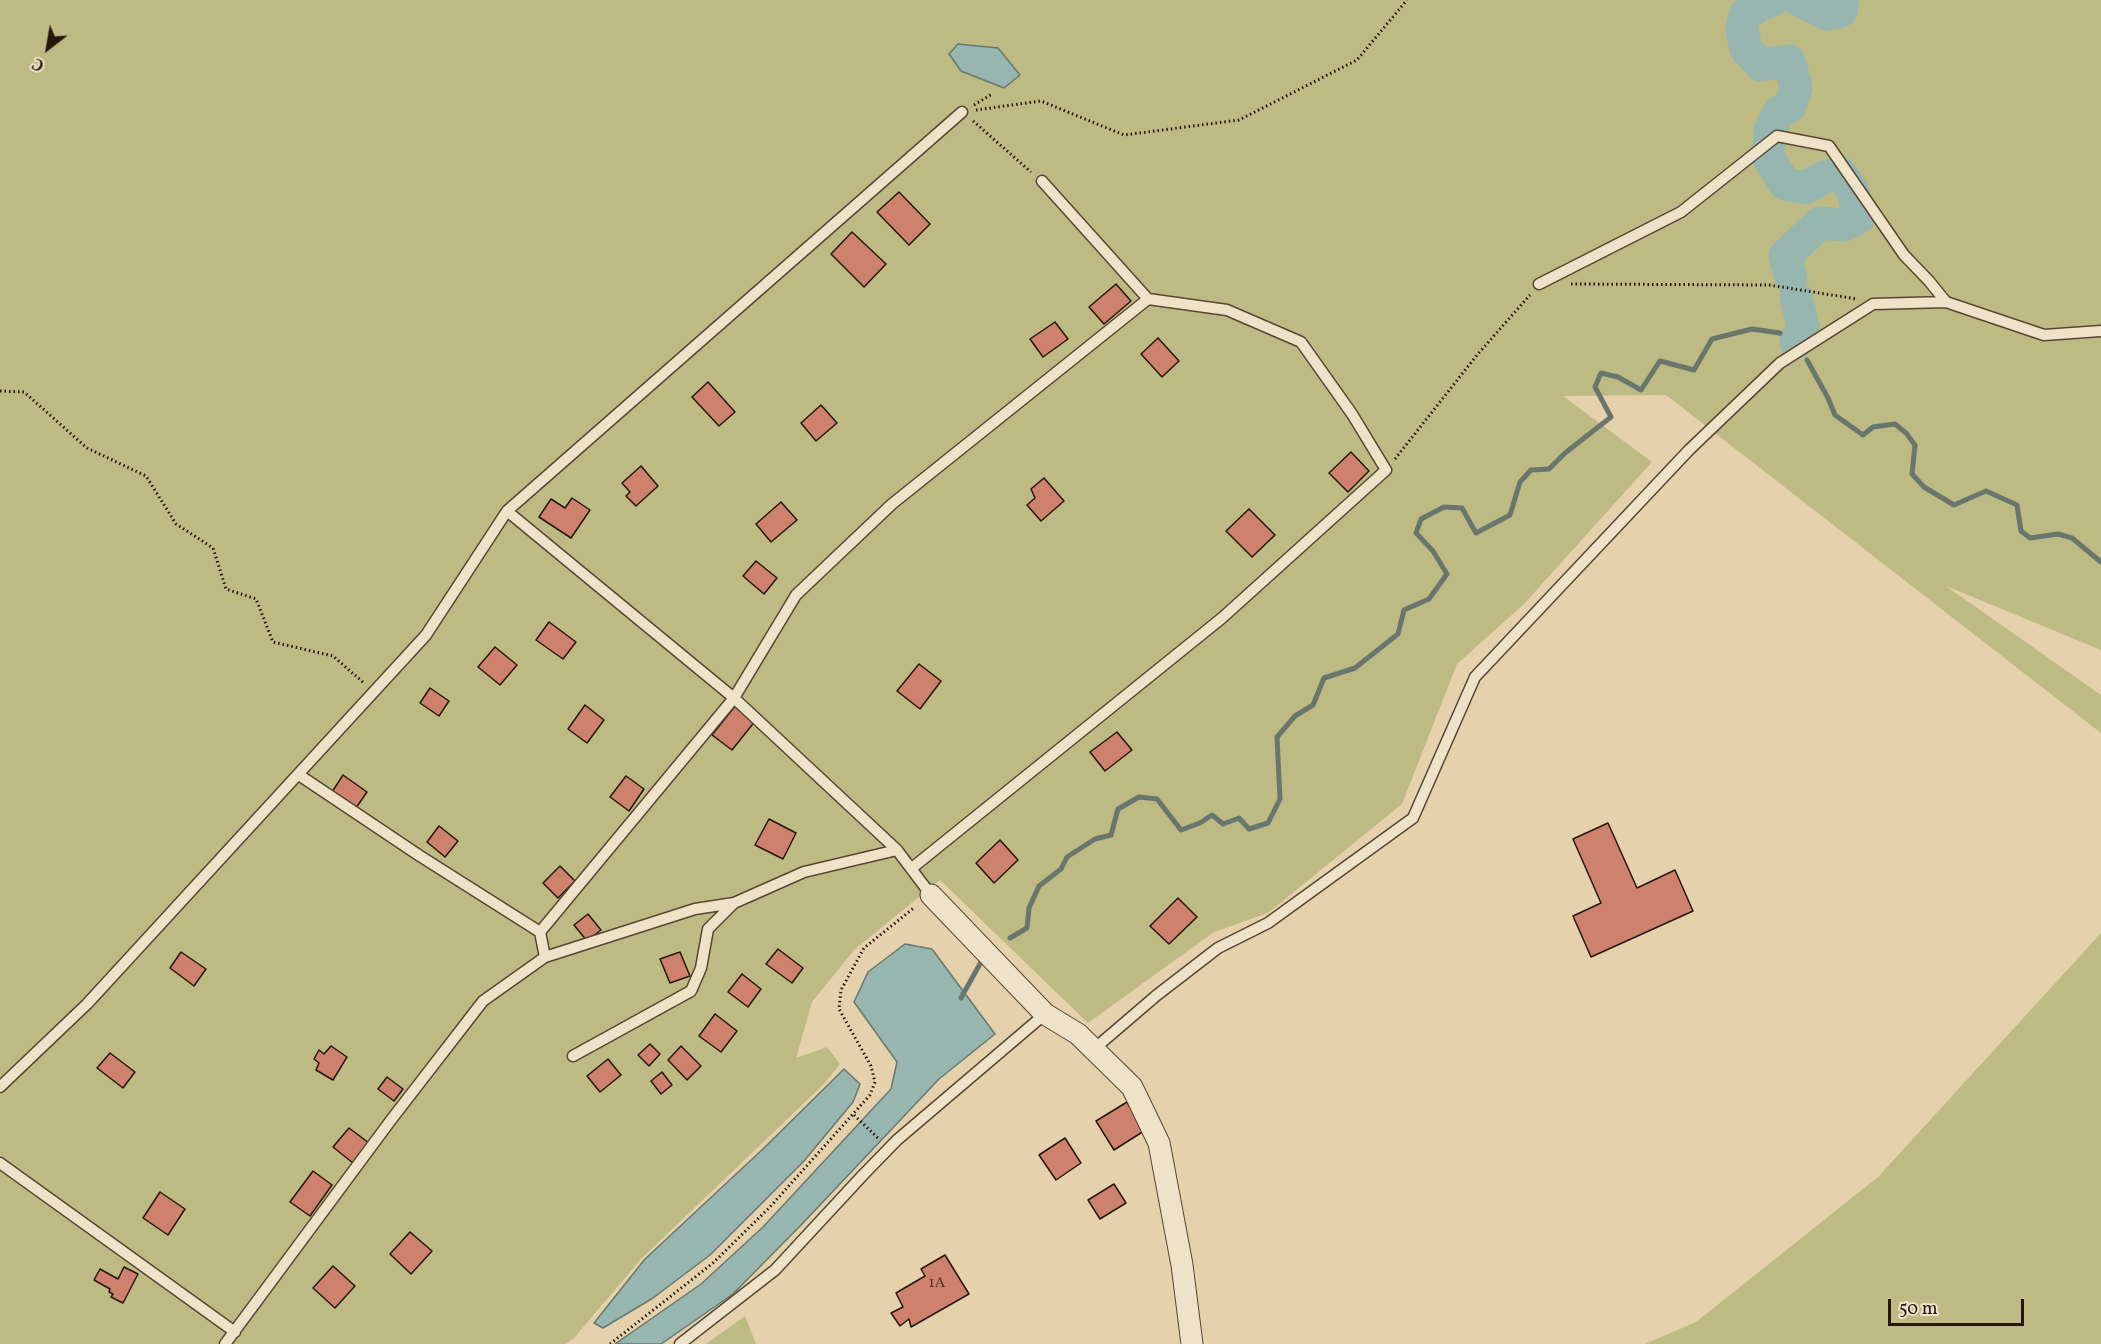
<!DOCTYPE html>
<meta charset="utf-8">
<style>
body{margin:0}
#map{position:relative;width:2101px;height:1344px;overflow:hidden;background:#e5d2ac;font-family:Vollkorn,serif}
canvas{display:block}
.north{position:absolute;left:18px;top:18px;width:60px;height:60px;-webkit-text-stroke:4px #eee2c9;paint-order:stroke;rotate:211deg;font-size:16px;font-weight:700;line-height:24px;text-align:center;color:#26170b}
.north::after{content:'';display:block;margin:auto;width:21px;height:27px;background:#26170b;clip-path:polygon(50% 0,100% 100%,50% 72%,0 100%)}
.scale{position:absolute;left:1888px;top:1299px;width:136px;height:27px;box-sizing:border-box;border:3px solid #26170b;border-top:0;padding-left:8px;font-size:18px;line-height:21px;white-space:nowrap;color:#26170b;-webkit-text-stroke:4px #eee2c9;paint-order:stroke}
</style>
<div id="map">
<canvas width="2101" height="1344"></canvas>
<div class="north">С</div>
<div class="scale">50 m</div>
</div>
<script>
const context = document.querySelector('canvas').getContext('2d');
context.lineJoin = 'round';
function fill(path, color) { context.fillStyle = color; context.fill(path, 'evenodd'); }
const toPath = rows => new Path2D(rows.map(r => 'M' + r).join(''));
function stroke(path, color, width, dash) { context.strokeStyle = color; context.lineWidth = width; context.lineCap = dash ? 'butt' : 'round'; context.setLineDash(dash || []); context.stroke(path); }
function write(font, color, halo, rows, align = 'center') {
  context.font = font + ' Vollkorn,serif'; context.lineWidth = 4.5; context.setLineDash([]); context.textBaseline = 'middle'; context.strokeStyle = halo; context.fillStyle = color; for (const [text, x, y, turn = 0] of rows) {
    context.save(); context.translate(x, y); context.rotate((+turn || 0) * Math.PI / 180); context.textAlign = isNaN(turn) ? turn : align; if (halo) context.strokeText(text, 0, 0); context.fillText(text, 0, 0); context.restore();
  }
}
fill(toPath([
 [0,0,2101,0,2101,650,1946,586,2101,695,2101,733,1666,395,1563,396,1652,462,1524,604,1457,664,1402,804,1268,913,1214,932,1088,1023,940,880,855,949,812,1002,796,1058,827,1047,840,1064,824,1084,641,1259,574,1338,566,1344,0,1344],
 [2101,933,2101,1344,1645,1344,1696,1322,1878,1177],
 [745,1316,756,1344,706,1344]
]), '#bdba84');
const water = toPath([
 [958,44,998,48,1020,75,1004,88,961,71,949,54,958,44],
 [905,944,932,949,995,1034,939,1079,803,1223,733,1294,661,1344,615,1344,701,1284,763,1227,891,1089,897,1062,854,1002,868,972,905,944],
 [844,1069,860,1084,853,1102,804,1161,710,1255,653,1298,603,1328,594,1323,645,1259,764,1148,844,1069]
]);
fill(water, '#96b6af');
stroke(water, '#69766d', 1.5);
stroke(toPath([
 [1807,360,1828,398,1835,415,1863,435,1873,427,1895,424,1906,433,1915,445,1912,474,1924,487,1954,505,1986,491,2017,505,2021,531,2030,538,2058,534,2072,538,2101,562],
 [1010,938,1027,928,1029,908,1039,886,1061,869,1067,857,1095,839,1111,835,1118,809,1139,797,1157,799,1181,830,1200,823,1212,815,1223,824,1239,818,1249,829,1268,823,1280,799,1277,737,1295,716,1313,705,1324,678,1355,668,1398,634,1404,610,1429,599,1447,574,1433,551,1416,533,1421,519,1444,507,1462,508,1476,533,1510,515,1520,482,1531,470,1549,469,1565,453,1611,417,1595,387,1601,373,1618,377,1641,390,1660,361,1694,370,1712,339,1752,329,1780,333,1798,346],
 [961,998,981,962]
]), '#69766d', 5);
stroke(toPath([
 [1773,0,1761,4,1745,15,1742,30,1746,49,1761,65,1789,61,1796,88,1790,106,1779,112,1770,131,1768,157,1785,184,1806,188,1824,177,1840,173,1853,191,1859,217,1845,225,1820,223,1785,256,1791,278],
 [1799,0,1827,14,1841,11,1843,0],
 [1796,297,1803,327,1796,343]
]), '#96b6af', 33);
const building = toPath([
 [899,192,930,224,909,245,877,212,899,192],
 [852,232,886,264,864,287,831,254,852,232],
 [1116,284,1131,301,1104,324,1089,307,1116,284],
 [1055,322,1068,339,1043,357,1030,339,1055,322],
 [1158,338,1179,361,1162,377,1141,354,1158,338],
 [708,382,735,412,719,426,692,397,708,382],
 [821,405,837,423,816,441,801,423,821,405],
 [1351,452,1369,471,1348,492,1329,473,1351,452],
 [641,466,658,486,636,506,626,496,630,492,622,483,641,466],
 [1044,478,1064,501,1041,521,1027,505,1035,498,1031,489,1044,478],
 [572,498,590,510,571,538,539,517,551,499,565,508,572,498],
 [781,502,797,520,771,542,756,524,781,502],
 [1249,509,1275,535,1252,557,1226,531,1249,509],
 [756,561,777,578,764,594,743,576,756,561],
 [549,622,576,642,563,659,536,640,549,622],
 [495,647,517,665,500,685,478,667,495,647],
 [919,664,941,681,920,709,897,691,919,664],
 [430,688,449,701,439,716,420,703,430,688],
 [585,705,604,720,587,743,568,729,585,705],
 [736,705,756,720,732,750,712,735,736,705],
 [1117,732,1132,750,1105,771,1090,752,1117,732],
 [343,775,367,792,356,808,332,792,343,775],
 [626,776,644,789,629,811,610,797,626,776],
 [769,819,796,833,783,859,755,845,769,819],
 [1608,823,1637,888,1675,870,1693,911,1591,957,1573,916,1601,903,1573,839,1608,823],
 [439,826,458,841,445,857,427,842,439,826],
 [1000,840,1018,860,994,883,976,863,1000,840],
 [560,866,575,881,558,898,543,883,560,866],
 [1178,898,1197,917,1169,944,1150,926,1178,898],
 [588,914,601,930,587,941,574,925,588,914],
 [778,949,803,968,792,983,766,964,778,949],
 [181,952,206,969,194,986,170,968,181,952],
 [680,952,690,976,670,983,660,959,680,952],
 [742,974,761,989,748,1007,728,992,742,974],
 [715,1014,737,1031,721,1052,699,1036,715,1014],
 [650,1044,660,1054,649,1066,638,1055,650,1044],
 [331,1046,347,1057,333,1080,316,1070,319,1063,314,1059,319,1050,324,1054,331,1046],
 [681,1046,701,1066,687,1080,668,1060,681,1046],
 [110,1053,135,1072,123,1088,97,1068,110,1053],
 [608,1059,621,1075,600,1092,587,1076,608,1059],
 [662,1072,672,1085,661,1094,651,1081,662,1072],
 [387,1077,403,1089,394,1101,378,1089,387,1077],
 [1127,1102,1144,1131,1114,1150,1096,1121,1127,1102],
 [349,1128,369,1143,353,1163,333,1147,349,1128],
 [1065,1138,1081,1163,1056,1180,1039,1155,1065,1138],
 [313,1171,332,1185,310,1216,290,1202,313,1171],
 [1114,1184,1126,1203,1100,1219,1088,1200,1114,1184],
 [160,1192,185,1209,168,1235,143,1218,160,1192],
 [410,1232,432,1251,411,1274,390,1254,410,1232],
 [945,1255,969,1294,911,1327,909,1319,900,1326,891,1313,903,1307,896,1293,925,1276,921,1269,945,1255],
 [333,1266,355,1286,335,1308,313,1288,333,1266],
 [124,1267,138,1274,123,1303,111,1297,113,1294,109,1292,110,1289,94,1280,100,1269,118,1279,124,1267]
]);
fill(building, '#ce826e');
stroke(building, '#26170b', 1.5);
const service = toPath([
 [1539,284,1681,212,1777,136,1829,146,1904,255,1929,281,1946,302],
 [507,511,734,698,897,850,931,895],
 [299,775,420,856,540,932],
 [912,868,1222,618,1386,470,1352,414,1301,342,1227,310,1148,299,1042,181],
 [545,957,540,932,734,698,796,595,892,504,1148,299],
 [1094,1049,1157,995,1218,948,1268,923,1413,818,1475,677,1689,450,1780,363,1873,304,1946,302,2044,335,2101,331],
 [573,1056,691,991,701,968,708,929,734,903],
 [0,1087,87,1004,426,635,507,511,962,112],
 [0,1163,235,1332],
 [225,1344,391,1120,483,1001,545,957,695,909,734,903,804,872,897,850],
 [680,1344,775,1270,863,1175,897,1140,1045,1014]
]);
const minor = toPath([
 [931,895,1045,1014,1078,1034,1132,1087,1159,1143,1182,1265,1192,1344]
]);
stroke(service, '#564633', 13);
stroke(minor, '#564633', 23);
stroke(toPath([
 [974,105,992,94],
 [976,110,1041,101,1124,135,1239,120,1357,60,1407,0],
 [973,121,1031,172],
 [1571,284,1769,285,1857,299],
 [0,391,24,392,87,448,146,476,176,524,213,548,226,589,256,599,273,642,333,656,365,684],
 [1395,459,1477,355,1530,295],
 [854,1115,879,1139],
 [610,1344,713,1263,770,1207,870,1095,875,1082,871,1066,839,1009,841,990,864,948,915,907]
]), '#26170b', 3, [1.5, 3]);
stroke(service, '#eee2c9', 10);
stroke(minor, '#eee2c9', 21);
write('15px', '#503224', null, [
 ["1А",937,1284]
]);
</script>
